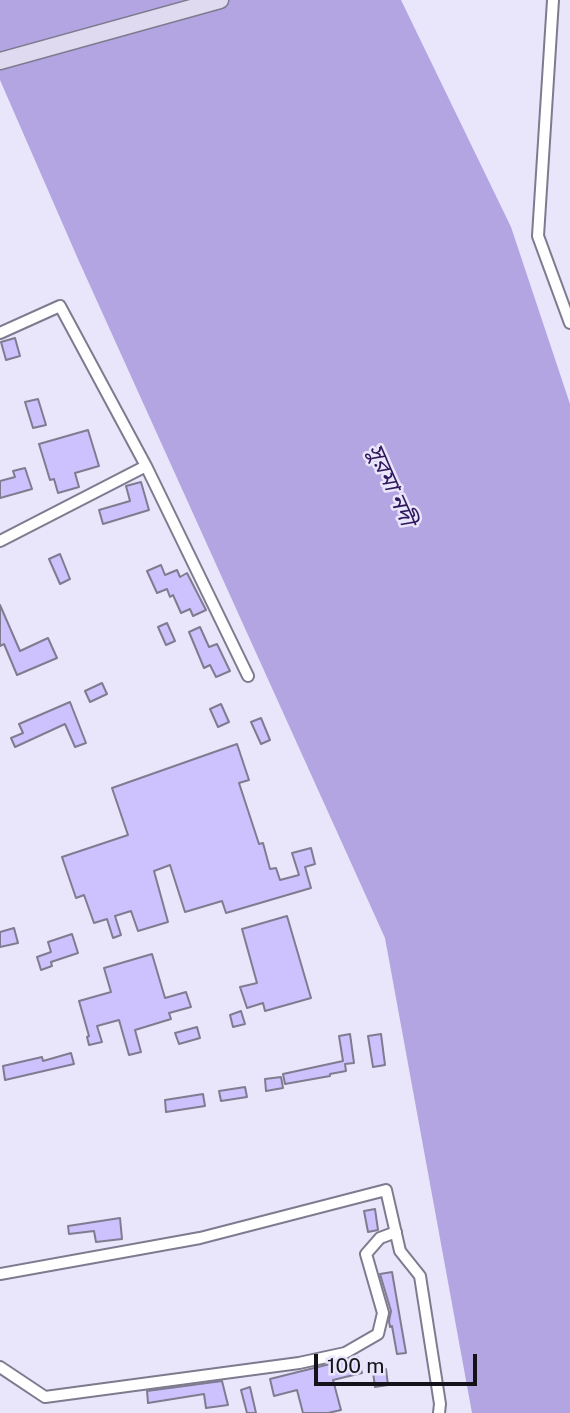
<!DOCTYPE html>
<meta charset="utf-8">
<style>
body{margin:0}
#map{position:relative;width:570px;height:1413px;overflow:hidden;background:#e9e5fb;font-family:"Public Sans",sans-serif}
canvas{display:block}
.scale{position:absolute;left:314px;top:1354px;width:163px;height:32px;box-sizing:border-box;border:4px solid #14131a;border-top:0;padding-left:9px;font-size:21px;line-height:24px;white-space:nowrap;color:#14131a;-webkit-text-stroke:5px #e9e5fb;paint-order:stroke}
</style>
<div id="map">
<canvas width="570" height="1413"></canvas>
<div class="scale">100 m</div>
</div>
<script>
const context = document.querySelector('canvas').getContext('2d');
context.lineJoin = 'round';
function fill(path, color) { context.fillStyle = color; context.fill(path, 'evenodd'); }
const toPath = rows => new Path2D(rows.map(r => 'M' + r).join(''));
function stroke(path, color, width, dash) { context.strokeStyle = color; context.lineWidth = width; context.lineCap = dash ? 'butt' : 'round'; context.setLineDash(dash || []); context.stroke(path); }
function write(font, color, halo, rows, align = 'center') {
  context.font = font + ' "Public Sans","Noto Sans Bengali",sans-serif'; context.lineWidth = 5; context.setLineDash([]); context.textBaseline = 'middle'; context.strokeStyle = halo; context.fillStyle = color; for (const [text, x, y, turn = 0] of rows) {
    context.save(); context.translate(x, y); context.rotate((+turn || 0) * Math.PI / 180); context.textAlign = isNaN(turn) ? turn : align; if (halo) context.strokeText(text, 0, 0); context.fillText(text, 0, 0); context.restore();
  }
}
fill(toPath([
 [0,0,401,0,511,227,570,404,570,1413,472,1413,385,938,78,259,0,80]
]), '#b2a5e1');
const building = toPath([
 [15,338,20,356,6,360,1,342,15,338],
 [38,399,46,425,33,428,25,402,38,399],
 [88,430,99,466,75,473,79,487,58,493,54,479,50,480,39,444,88,430],
 [25,468,32,489,0,498,0,481,15,477,13,471,25,468],
 [141,482,149,510,103,524,99,510,130,501,126,486,141,482],
 [60,554,70,579,60,584,49,559,60,554],
 [161,565,165,575,177,570,180,577,187,573,206,610,193,616,190,609,181,613,173,595,170,597,167,589,157,593,147,571,161,565],
 [0,605,20,651,48,638,57,658,17,675,4,644,0,646,0,605],
 [167,623,175,641,166,645,158,627,167,623],
 [200,627,209,647,217,644,230,671,216,677,210,665,204,668,189,632,200,627],
 [102,683,107,694,90,702,85,691,102,683],
 [70,702,86,743,75,747,65,724,15,747,11,738,23,733,19,724,70,702],
 [221,704,229,722,218,727,210,709,221,704],
 [261,718,270,740,261,744,251,722,261,718],
 [237,744,249,780,239,783,259,844,263,843,270,869,276,868,280,880,299,875,292,853,311,848,315,864,305,867,311,888,226,913,222,901,185,912,170,865,154,871,168,922,138,931,131,911,115,916,121,935,113,938,107,919,94,923,84,895,76,898,62,857,128,835,112,788,237,744],
 [287,916,311,998,265,1011,263,1003,247,1008,240,987,257,983,242,929,287,916],
 [14,928,18,943,0,947,0,932,14,928],
 [72,934,78,953,51,962,52,966,41,970,37,957,51,952,48,942,72,934],
 [152,954,165,998,186,992,191,1007,169,1013,171,1019,135,1030,141,1052,129,1055,119,1020,97,1026,102,1042,89,1045,87,1037,89,1036,79,1001,111,992,104,968,152,954],
 [241,1011,245,1024,233,1027,230,1015,241,1011],
 [197,1027,200,1038,179,1044,175,1033,197,1027],
 [350,1034,354,1063,345,1064,346,1071,330,1074,330,1076,285,1084,283,1074,343,1061,339,1036,350,1034],
 [381,1034,385,1065,373,1067,368,1036,381,1034],
 [71,1053,74,1064,5,1080,3,1066,42,1057,43,1061,71,1053],
 [281,1077,283,1088,266,1091,265,1079,281,1077],
 [245,1087,247,1097,221,1101,219,1091,245,1087],
 [203,1094,205,1106,166,1112,165,1100,203,1094],
 [375,1209,378,1230,368,1232,364,1211,375,1209],
 [120,1218,122,1239,96,1242,94,1231,69,1234,68,1226,120,1218],
 [392,1272,406,1353,397,1354,392,1326,390,1327,389,1321,391,1311,380,1274,392,1272],
 [358,1357,362,1373,333,1380,341,1410,328,1413,303,1413,297,1390,274,1396,270,1379,358,1357],
 [386,1369,388,1385,375,1387,373,1372,386,1369],
 [222,1381,228,1405,206,1408,204,1394,148,1403,147,1391,222,1381],
 [250,1387,256,1413,247,1413,241,1390,250,1387]
]);
fill(building, '#cdc1fe');
stroke(building, '#807c90', 2);
const minor = toPath([
 [553,0,538,236,570,323],
 [0,333,60,306,146,466,248,676],
 [0,541,146,466],
 [0,1274,200,1238,386,1190,400,1251,420,1276,440,1404,439,1413],
 [0,1367,45,1397,299,1363,345,1353,378,1334,383,1313,366,1254,380,1238,396,1232]
]);
const secondary = toPath([
 [0,61,220,0]
]);
stroke(minor, '#7e7b8f', 14);
stroke(secondary, '#7e7b8f', 19);
stroke(minor, '#fff', 10);
stroke(secondary, '#dfdaf0', 16);
write('italic 23px', '#2f175c', '#e9e5fb', [
 ["সুরমা নদী",391,485,66]
]);
</script>
